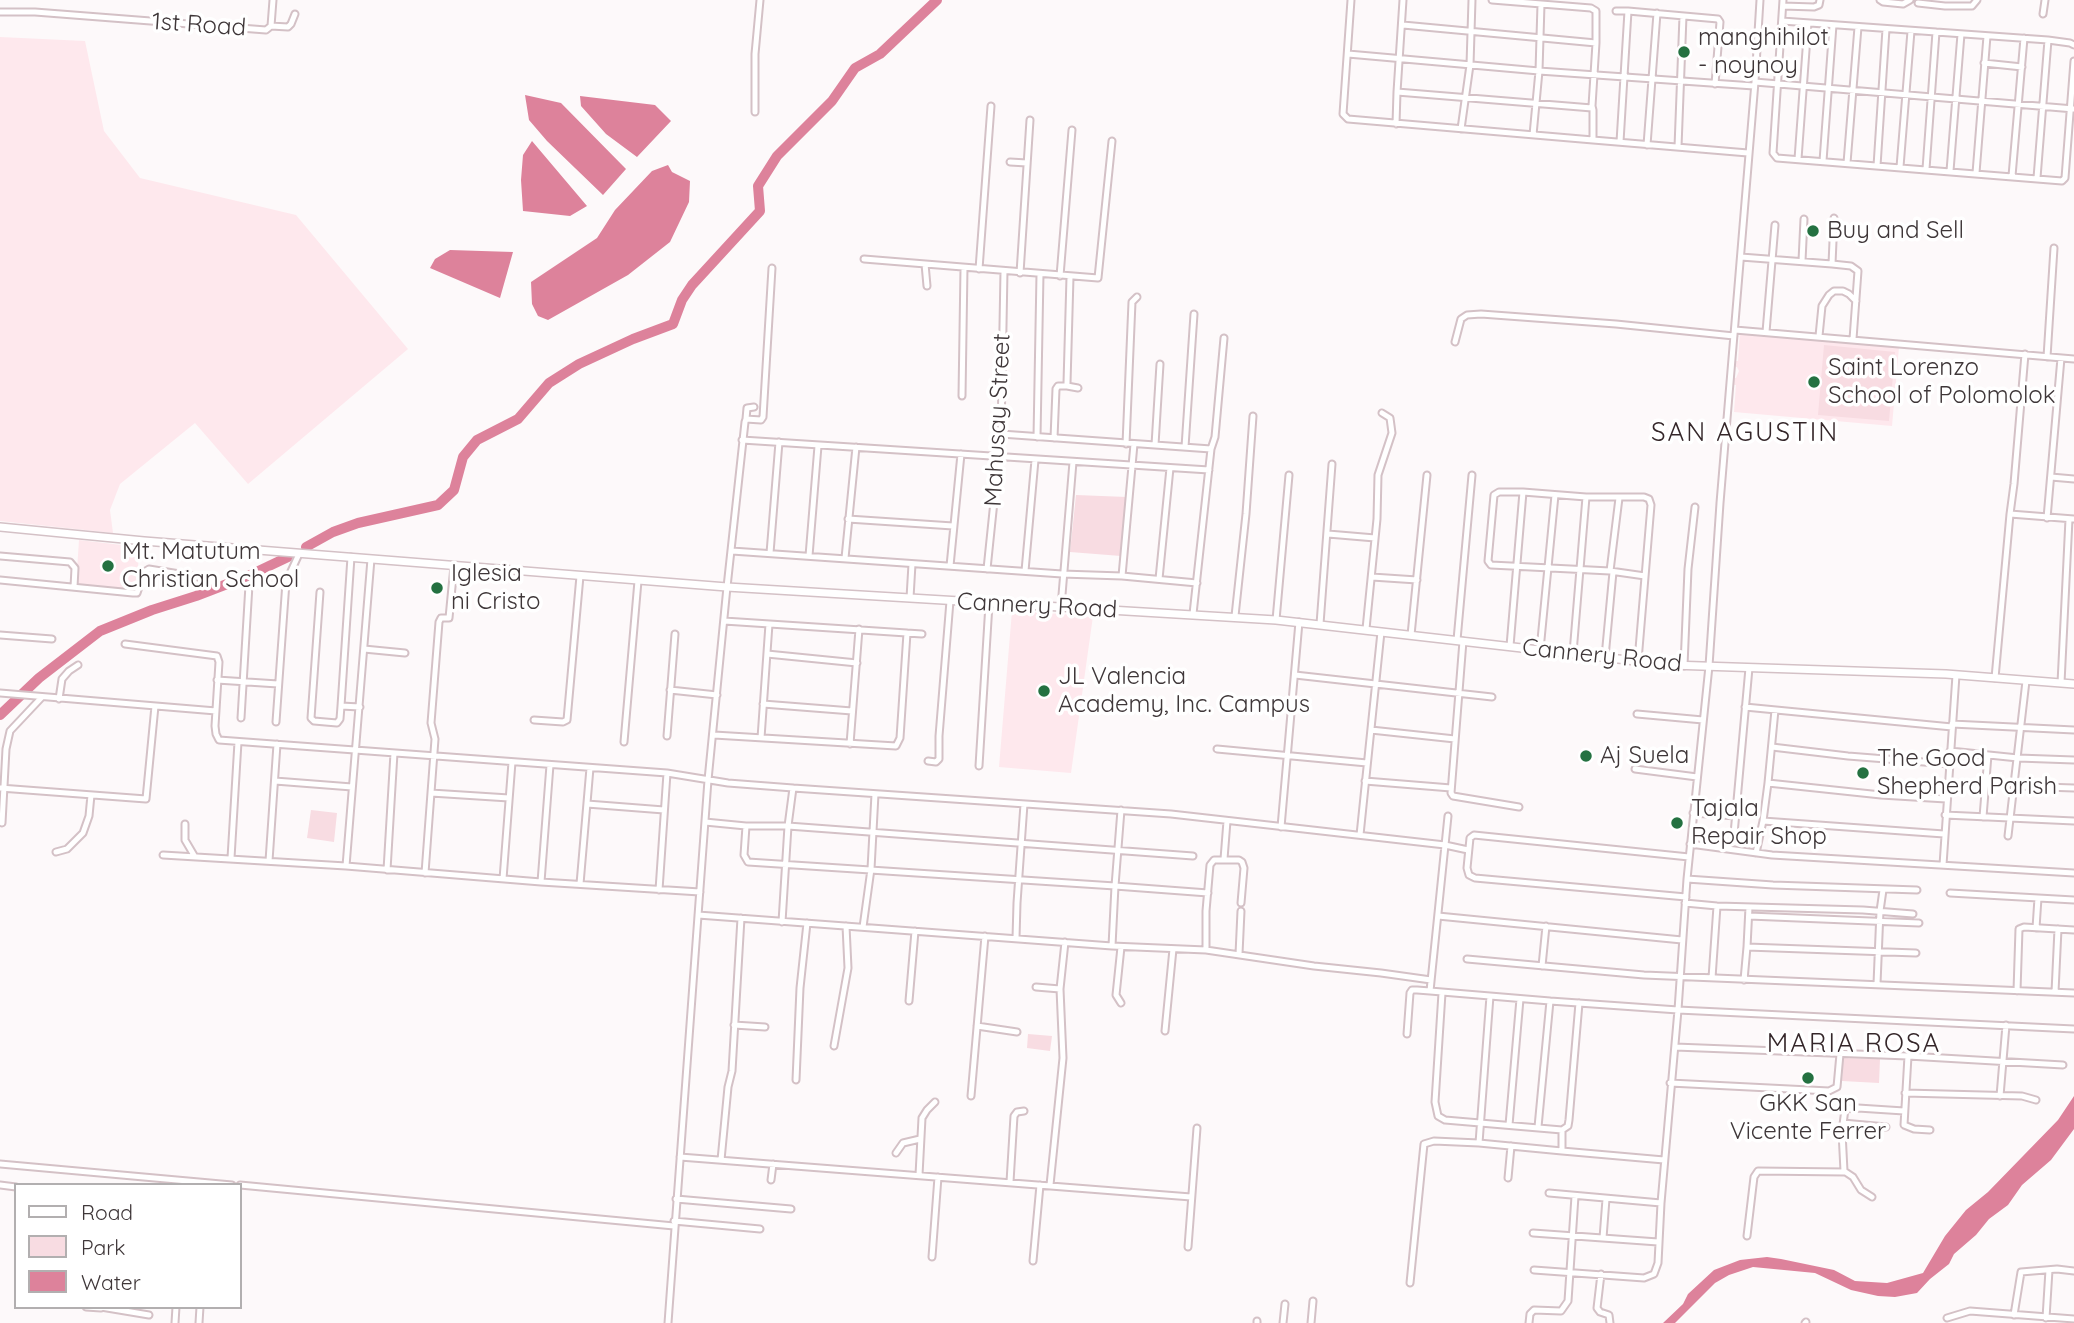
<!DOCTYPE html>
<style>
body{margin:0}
#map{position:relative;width:2074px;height:1323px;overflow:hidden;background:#fdf9fa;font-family:Quicksand,sans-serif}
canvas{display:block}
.legend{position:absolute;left:14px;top:1183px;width:228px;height:126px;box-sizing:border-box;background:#fff;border:2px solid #b2afb0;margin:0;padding:9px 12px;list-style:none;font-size:21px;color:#3f3739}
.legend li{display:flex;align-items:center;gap:14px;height:35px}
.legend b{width:35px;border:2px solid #b2afb0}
</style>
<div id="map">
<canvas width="2074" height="1323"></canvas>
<ul class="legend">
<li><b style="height:9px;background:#fff"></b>Road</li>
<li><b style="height:19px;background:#f8dce2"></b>Park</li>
<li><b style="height:19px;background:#dd829b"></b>Water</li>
</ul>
</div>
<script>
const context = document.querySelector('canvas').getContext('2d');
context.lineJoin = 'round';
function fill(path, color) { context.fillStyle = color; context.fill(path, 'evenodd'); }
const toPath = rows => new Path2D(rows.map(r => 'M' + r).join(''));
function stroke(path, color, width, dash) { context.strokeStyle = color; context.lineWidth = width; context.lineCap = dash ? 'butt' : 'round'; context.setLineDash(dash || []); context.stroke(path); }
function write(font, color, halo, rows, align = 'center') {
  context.font = font + ' Quicksand,sans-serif'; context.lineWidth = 7; context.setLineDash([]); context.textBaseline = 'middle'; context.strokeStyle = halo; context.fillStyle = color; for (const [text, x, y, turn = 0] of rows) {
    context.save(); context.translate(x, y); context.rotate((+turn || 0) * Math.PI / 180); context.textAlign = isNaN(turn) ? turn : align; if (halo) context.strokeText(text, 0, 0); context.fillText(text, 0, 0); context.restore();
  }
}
fill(toPath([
 [0,37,85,41,104,131,140,178,296,215,408,349,248,484,195,423,120,484,110,510,113,533,0,521],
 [1740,332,1899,347,1892,426,1734,412,1736,385,1732,385,1732,378,1736,378,1739,371,1737,367,1733,367,1734,361,1738,361],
 [79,540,139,547,137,591,76,585],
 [1012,611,1093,616,1071,773,999,767]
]), '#fee8ed');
fill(toPath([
 [1824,345,1895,352,1889,421,1818,415],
 [1076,495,1127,497,1121,556,1070,552],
 [311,810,337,813,334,842,307,838],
 [1028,1034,1052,1036,1050,1051,1027,1048],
 [1843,1058,1880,1059,1879,1083,1842,1081]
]), '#f8dce2');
fill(toPath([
 [525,95,561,103,626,169,603,195,547,141,529,120],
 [580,96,655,105,671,121,637,157,606,134,581,106],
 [532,141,587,206,570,216,523,211,521,180,523,155],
 [668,165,672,172,690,181,689,202,670,242,628,275,548,320,538,316,532,304,531,282,597,238,615,210,652,171],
 [450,250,513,252,500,298,430,268,435,259],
 [2074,1096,2074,1129,2051,1160,2022,1185,2008,1205,1989,1219,1976,1235,1954,1254,1949,1264,1930,1279,1917,1293,1895,1297,1878,1296,1851,1290,1815,1273,1753,1267,1729,1275,1715,1283,1675,1323,1663,1323,1683,1304,1688,1294,1714,1270,1740,1260,1767,1257,1781,1259,1834,1270,1855,1281,1887,1283,1923,1273,1945,1236,1966,1210,1988,1192,2058,1120]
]), '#dd829b');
stroke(toPath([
 [306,547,333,532,358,523,438,505,454,490,463,457,477,440,518,419,549,383,579,364,633,339,673,324,682,300,692,285,760,211,758,186,777,156,832,101,855,68,880,54,937,0],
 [0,715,39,678,100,631,152,610,196,596,248,576,288,557]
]), '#dd829b', 10);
const minor = toPath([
 [1351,0,1343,114,1348,119,1593,140],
 [1403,0,1397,92,1592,108],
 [1492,0,1591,8,1596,11,1596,43,1592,106,1593,110,1593,140,1748,153],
 [1783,0,1773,153,1777,158,2062,181,2065,178,2074,61],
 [1880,0,1883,2,1903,4,1910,0],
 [1918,3,1945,6,1972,6,1977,0],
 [1783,6,1814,7,1819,5,1820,0],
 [1616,11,1628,11,1620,142],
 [1628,11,1718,19,1720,22,1715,84],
 [0,12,35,12,266,30,271,26,288,27,291,24,295,14],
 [2043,14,2045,0],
 [1782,21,2048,40,2070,43,2074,45],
 [1403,25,1596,43],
 [271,26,273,0],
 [1348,54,1539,71,1754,86],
 [1984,63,2022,67],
 [1755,82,2074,109],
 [755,112,755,54,760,0],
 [1396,124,1397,92],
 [1461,129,1470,65,1472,0],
 [1533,135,1539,71,1541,4],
 [1647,145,1657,13],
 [1678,147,1683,16],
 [1798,159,1808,23],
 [1823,161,1833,25],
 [1010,162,1027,163],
 [1847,163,1858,27],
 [1877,166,1886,29],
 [1900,167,1911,31],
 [1926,169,1936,32],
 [1950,171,1961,34],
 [1976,173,1987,36],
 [2012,176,2024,38],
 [2037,178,2048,40],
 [1741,257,1832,264,1834,218],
 [864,259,1098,278,1112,141],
 [1802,261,1804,219],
 [925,264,927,286],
 [1832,264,1851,266,1858,271,1853,339],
 [979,269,991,106],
 [1020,273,1030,120],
 [1060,276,1072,130],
 [1735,330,2074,359],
 [1766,332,1775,225],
 [1819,336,1822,306,1829,295,1834,291,1843,291,1849,294,1856,301],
 [1455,342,1461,319,1467,315,1481,314,1616,324,1734,336],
 [2047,357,2054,248],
 [1067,386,1078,388],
 [962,396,964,268],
 [746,419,747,408,754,407],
 [1001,434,1211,449,1193,614],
 [1037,437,1040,274],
 [1054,438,1056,389,1058,386,1067,386,1067,383,1070,277],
 [742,440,1209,470],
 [1126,444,1132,302,1137,297],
 [1155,445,1160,364],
 [1185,447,1194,314],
 [1211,449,1215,437,1224,338],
 [2051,477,2074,479],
 [1523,492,1499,492,1494,495,1488,561,1491,565,1610,571,1645,576],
 [2010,514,2014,484,2025,354],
 [2047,518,2061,358],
 [848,519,953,526],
 [1328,534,1375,538],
 [732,551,1062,574,1122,576,1197,583],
 [770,553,779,442],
 [0,556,70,562,75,568,74,587],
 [809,556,818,446],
 [845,558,856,447],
 [950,566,961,454],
 [987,569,1001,434,1004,271],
 [1025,571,1035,460],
 [1610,571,1619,498],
 [1122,576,1134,444],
 [1372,577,1417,580],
 [1159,579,1170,468],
 [0,580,133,593,137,593,144,572,149,569,204,578],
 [320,592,311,718,314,721,337,723,340,719,341,706,360,707],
 [910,598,912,564],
 [1061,607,1073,462],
 [1235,616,1246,514,1253,416],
 [1276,620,1289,475],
 [724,621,922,634],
 [1320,624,1332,464],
 [1366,629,1377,519,1378,475,1392,433,1390,418,1382,413],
 [0,635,52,639],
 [1411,635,1427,475],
 [1457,640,1472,475],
 [1463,641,1451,793,1453,796,1519,807],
 [125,644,217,656,219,662,215,726,216,734,219,740,667,773,728,783,793,788,1171,814,1445,845,1468,850],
 [1510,646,1523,492,1586,497,1644,497,1649,499,1651,505,1638,661],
 [364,649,405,653],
 [1540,650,1555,495],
 [1573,653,1586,497],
 [767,654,857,663],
 [1605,657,1613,572],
 [1684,666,1688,569,1695,507],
 [1295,675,1492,697],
 [1995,678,2010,514,2074,519],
 [217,680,278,684],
 [2061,683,2069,519],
 [670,690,717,695],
 [0,693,216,711],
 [59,699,62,679,69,671,78,665],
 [763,704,852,711],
 [341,706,351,557],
 [1745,707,1952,727],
 [1637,714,1703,720],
 [241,718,249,585],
 [534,720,563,722,567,720,580,576],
 [276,722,286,582,299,554],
 [1952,724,2074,730],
 [1371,730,1455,739],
 [714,735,896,746,900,738,907,633],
 [667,736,675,634],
 [761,738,769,624],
 [624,742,638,581],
 [850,744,859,629],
 [1772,747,1848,756,1949,764],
 [1217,749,1367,763],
 [1950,751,2018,758,2074,760],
 [928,761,936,762,939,759,939,736,950,601],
 [979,766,989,604],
 [1635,769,1697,777],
 [275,781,352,787],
 [1365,781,1451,788],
 [1768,783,1775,710],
 [2015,786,2074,788],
 [0,788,146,799,155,706],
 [431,793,509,798],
 [587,804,664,810],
 [1693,813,1736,816],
 [1945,815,2074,821],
 [1448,816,1430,991,1550,1001,1678,1010,2074,1029],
 [1983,817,1988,755],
 [1763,821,1944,834],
 [705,822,746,826,788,826,1193,856],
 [2,823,6,749,10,731,42,697],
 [185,824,185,840,195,857],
 [746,826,744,855,748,862,1115,886,1121,810],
 [1281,827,1299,622],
 [1734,834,1749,668],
 [1360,835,1381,632],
 [2008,836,2026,681],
 [1690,844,1772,855,2074,873],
 [56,852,67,849,83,833,89,816,91,795],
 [1756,853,1763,821,1768,783,1881,795,1946,799],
 [163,855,346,866,541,882,700,892],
 [231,858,238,742],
 [1224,859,1227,821],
 [269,861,277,744],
 [1943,865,1956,675],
 [346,866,371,559],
 [387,870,394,753],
 [425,873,435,739,431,723,439,622,441,618,449,618,454,566],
 [503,879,512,762],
 [1687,879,1773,885,1917,890],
 [541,882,550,765],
 [580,884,590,768],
 [659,890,667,773],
 [1950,893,2074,900],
 [1686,897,1475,878,1469,875,1467,868,1470,838,1474,835,1689,857],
 [1685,903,1717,906,1863,910,1913,914],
 [698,915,1112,946,1206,950,1314,966,1381,973,1431,980],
 [1438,916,1682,940],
 [1749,916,1919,923],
 [782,922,788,826,793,788],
 [863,927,871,869,875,794],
 [2036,928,2038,898],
 [1016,938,1017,903,1024,804],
 [1112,946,1115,886,1208,893],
 [1121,947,1116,995,1121,1003],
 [1747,947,1749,907],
 [1206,950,1206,911,1210,865,1214,860,1239,860,1242,862,1244,868,1241,903],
 [1239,954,1241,911],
 [1467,959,1644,975,2074,993],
 [1542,966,1546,926],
 [1712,978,1717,906],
 [1744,980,1747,947,1916,953],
 [1877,984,1880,911,1883,890],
 [1036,987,1060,989],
 [2017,991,2019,929,2024,927,2074,930],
 [2055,992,2058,929],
 [1442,993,1435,1102,1438,1116,1445,1120,1562,1130,1568,1126,1569,1120,1579,1003],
 [909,1001,915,931],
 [734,1025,765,1027],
 [977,1026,1017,1032],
 [1165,1031,1173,949],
 [1407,1034,1410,993,1412,990,1417,990,1430,991],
 [834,1046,848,968,846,926],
 [1675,1047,1908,1056,2063,1065],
 [1908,1056,1904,1125,1914,1129,1930,1130],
 [796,1080,800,988,807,923],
 [1670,1083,1829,1091,1837,1087,1840,1054],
 [1905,1093,2022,1096,2036,1100],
 [971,1096,985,936],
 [2000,1096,2006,1025],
 [1843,1123,1886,1127],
 [1509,1125,1520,999],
 [1538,1127,1550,1001],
 [1562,1130,1562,1151,1664,1160],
 [1479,1143,1562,1151],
 [896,1153,903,1143,920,1139],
 [680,1157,1191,1197],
 [721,1160,728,1087,732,1071,741,918],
 [0,1164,232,1185],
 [919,1175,922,1118,927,1110,935,1102],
 [1508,1178,1511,1146],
 [771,1180,773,1164],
 [1010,1182,1014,1116,1017,1112,1024,1111],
 [0,1185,16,1187],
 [240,1185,674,1226],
 [1050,1185,1063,1058,1060,989,1065,942],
 [1549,1193,1661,1203],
 [1872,1197,1861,1190,1853,1177,1844,1171,1842,1132,1845,1109,1858,1108,1904,1111],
 [676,1199,791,1209],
 [674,1221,760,1229],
 [1533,1233,1658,1242],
 [1747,1236,1754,1177,1758,1171,1845,1172],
 [1603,1238,1606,1199],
 [1188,1247,1197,1128],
 [932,1257,938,1177],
 [1033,1261,1040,1185],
 [1534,1270,1644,1278,1654,1274,1658,1263,1661,1203,1678,1010,1687,879,1709,666,1720,503,1755,82,1760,0],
 [1601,1274,1597,1308,1600,1312,1609,1315,1610,1323],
 [1410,1283,1424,1144,1434,1141,1479,1143,1490,996],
 [86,1307,101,1308],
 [101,1307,149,1315],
 [2014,1315,2021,1272,2057,1269,2074,1271],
 [1947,1318,1970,1311,2074,1319],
 [2046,1318,2049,1270],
 [175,1323,176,1307],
 [199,1323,200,1307],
 [668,1323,708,780,727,587,745,422,746,419,761,420,763,417,772,268],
 [1257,1323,1257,1321],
 [1283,1323,1285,1304],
 [1311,1323,1313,1301],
 [1529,1323,1530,1314,1534,1310,1561,1311,1568,1301,1575,1196],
 [1805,1323,1806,1322]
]);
const major = toPath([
 [0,527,144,541,727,587,1276,620,1671,665,1946,674,2074,684]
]);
stroke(minor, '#d4c1c6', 9);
stroke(major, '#d4c1c6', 10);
stroke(minor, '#fff', 5);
stroke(major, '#fff', 7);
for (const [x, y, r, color] of [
 [1684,52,7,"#247141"],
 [1813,231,7,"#247141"],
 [1814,382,7,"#247141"],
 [108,566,7,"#247141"],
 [437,588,7,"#247141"],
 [1044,691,7,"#247141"],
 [1586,756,7,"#247141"],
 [1863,773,7,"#247141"],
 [1677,823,7,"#247141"],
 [1808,1078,7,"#247141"]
]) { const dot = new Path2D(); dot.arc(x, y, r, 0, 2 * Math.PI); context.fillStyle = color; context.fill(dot); stroke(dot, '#fff', 2.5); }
write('24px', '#3f3739', '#fff', [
 ["1st Road",199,25,4],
 ["Mahusay Street",998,420,-87],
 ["Cannery Road",1037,606,3],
 ["Cannery Road",1602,656,6]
]);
write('24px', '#3f3739', '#fff', [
 ["manghihilot",1698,38],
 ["- noynoy",1698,66],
 ["Buy and Sell",1827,231],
 ["Saint Lorenzo",1828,368],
 ["School of Polomolok",1828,396],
 ["Mt. Matutum",122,552],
 ["Christian School",122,580],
 ["Iglesia",451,574],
 ["ni Cristo",451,602],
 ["JL Valencia",1058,677],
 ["Academy, Inc. Campus",1058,705],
 ["Aj Suela",1600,756],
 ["The Good",1877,759],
 ["Shepherd Parish",1877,787],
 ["Tajala",1691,809],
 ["Repair Shop",1691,837],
 ["GKK San",1808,1104,"center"],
 ["Vicente Ferrer",1808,1132,"center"]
], 'left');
context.letterSpacing = '2px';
write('26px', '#35272a', '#fff', [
 ["SAN AGUSTIN",1745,433],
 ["MARIA ROSA",1854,1044]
]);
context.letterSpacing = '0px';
</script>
